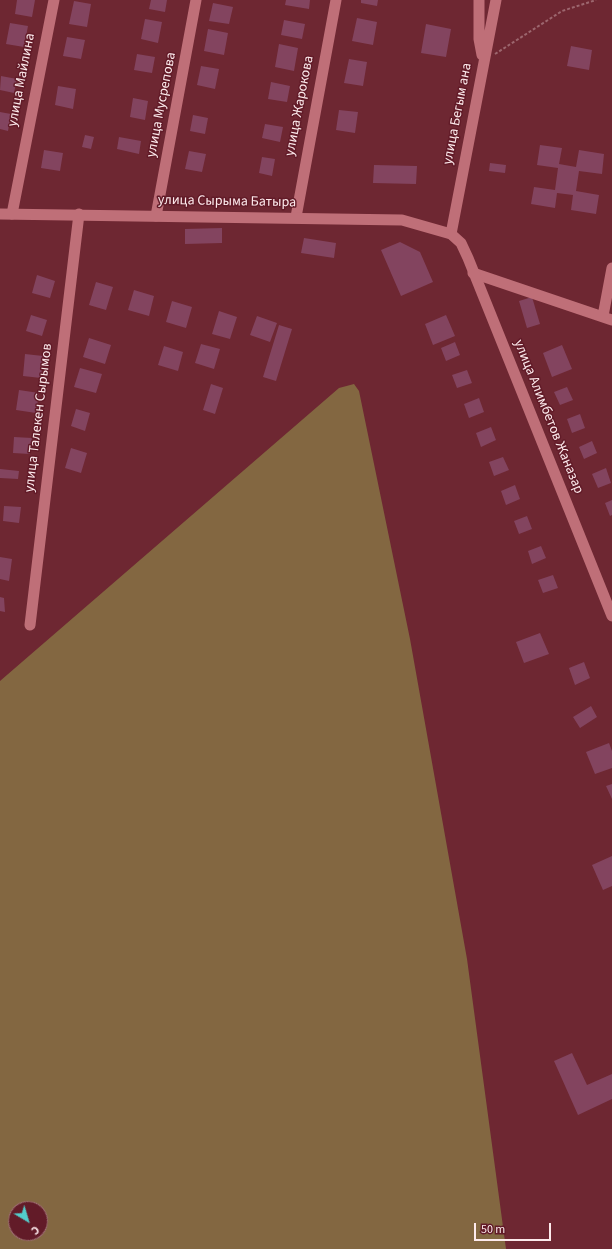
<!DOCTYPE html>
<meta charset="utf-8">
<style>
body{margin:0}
#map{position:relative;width:612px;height:1249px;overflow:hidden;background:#6e2732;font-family:"Source Sans 3",sans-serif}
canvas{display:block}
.north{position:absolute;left:8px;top:1201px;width:40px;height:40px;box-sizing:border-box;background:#621b28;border:1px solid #a06e76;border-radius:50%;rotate:142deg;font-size:11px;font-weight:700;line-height:16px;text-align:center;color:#fdeaec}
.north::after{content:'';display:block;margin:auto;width:14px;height:18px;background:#53cdcb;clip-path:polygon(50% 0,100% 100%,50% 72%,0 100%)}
.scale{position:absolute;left:474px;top:1223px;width:77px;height:18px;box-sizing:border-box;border:2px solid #fdeaec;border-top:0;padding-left:5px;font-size:12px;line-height:14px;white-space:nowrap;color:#fdeaec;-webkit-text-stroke:3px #621b28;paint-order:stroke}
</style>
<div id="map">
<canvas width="612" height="1249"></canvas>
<div class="north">С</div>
<div class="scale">50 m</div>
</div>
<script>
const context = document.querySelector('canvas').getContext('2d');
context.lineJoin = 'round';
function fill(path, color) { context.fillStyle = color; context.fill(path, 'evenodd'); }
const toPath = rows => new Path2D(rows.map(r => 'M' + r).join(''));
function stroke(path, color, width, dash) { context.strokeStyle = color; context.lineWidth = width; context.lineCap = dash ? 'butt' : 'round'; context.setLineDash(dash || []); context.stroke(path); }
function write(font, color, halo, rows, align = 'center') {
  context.font = font + ' "Source Sans 3",sans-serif'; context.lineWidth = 3; context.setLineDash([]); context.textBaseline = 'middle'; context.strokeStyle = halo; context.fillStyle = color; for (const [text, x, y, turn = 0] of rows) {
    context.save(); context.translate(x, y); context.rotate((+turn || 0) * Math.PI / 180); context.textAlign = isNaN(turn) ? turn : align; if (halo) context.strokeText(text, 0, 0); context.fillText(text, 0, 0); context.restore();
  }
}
fill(toPath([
 [354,384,359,391,410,639,467,959,506,1249,0,1249,0,681,339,388],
 [16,1209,40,1209,40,1233,16,1233]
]), '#836741');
fill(toPath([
 [17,0,35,0,32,17,15,14],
 [151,0,167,0,165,12,149,9],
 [286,0,310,0,309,9,285,5],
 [361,0,378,0,377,6,361,3],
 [74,1,91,4,87,27,69,24],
 [213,3,233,7,229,24,209,21],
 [357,18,377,22,373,45,352,41],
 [145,19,162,22,158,43,141,39],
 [284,20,305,24,302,39,281,35],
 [10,23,28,26,24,47,6,44],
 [426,24,451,29,446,57,421,53],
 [208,29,228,33,224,55,204,51],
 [67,37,85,40,81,59,63,56],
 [279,44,298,48,294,71,275,67],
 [571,46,592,50,589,70,567,66],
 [137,54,155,57,152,73,134,70],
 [349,59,367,62,363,86,344,83],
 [201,66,219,69,215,89,197,85],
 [1,76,17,79,14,93,0,90],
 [271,82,290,86,287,102,268,99],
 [58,86,76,89,73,109,55,105],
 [133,98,148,101,145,120,130,117],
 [339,110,358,112,355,133,336,130],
 [0,112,11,114,8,131,0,129],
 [193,115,208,118,205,134,190,131],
 [265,124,283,127,280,142,262,138],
 [85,135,94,137,91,149,82,147],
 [119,137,141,141,139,154,117,149],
 [540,145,562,148,559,164,576,167,579,150,604,154,602,174,579,171,576,191,599,195,596,214,571,210,573,195,557,193,555,208,531,204,534,187,555,190,558,168,537,165],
 [44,150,63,153,60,171,41,168],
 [189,151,206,154,202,172,185,169],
 [262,157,275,159,272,176,259,173],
 [490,163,506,165,505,173,489,171],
 [374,165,417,166,416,184,373,183],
 [222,228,222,243,185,244,185,229],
 [304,238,336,243,334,258,301,253],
 [400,242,420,252,433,282,401,296,381,250],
 [37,275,55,281,50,298,32,293],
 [96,282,113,287,106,310,89,305],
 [134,290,154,296,149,316,128,310],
 [532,297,540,324,527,328,519,301],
 [172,301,192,307,186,328,166,322],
 [219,311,237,317,230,339,212,334],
 [31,315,47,320,42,336,26,331],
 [446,315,455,336,433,345,425,324],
 [257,316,277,323,270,342,250,335],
 [279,325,292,329,276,381,263,377],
 [89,338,111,345,105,364,83,357],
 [455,342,460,355,446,361,441,348],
 [201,344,220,349,214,369,195,363],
 [562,345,572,369,552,377,543,353],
 [164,346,183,352,178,371,158,365],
 [25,354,43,356,41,378,23,376],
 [80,368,102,374,96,393,74,387],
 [467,370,472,383,457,388,452,375],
 [211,384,223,388,215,414,203,410],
 [567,387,573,400,560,405,554,392],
 [19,390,39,393,36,413,16,410],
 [479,398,484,412,469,418,464,404],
 [76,409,90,413,85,431,71,426],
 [580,414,585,428,572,433,567,419],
 [491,427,496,440,481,447,476,433],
 [14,437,32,438,30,454,13,453],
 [592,441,597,453,584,459,579,447],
 [71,448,87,453,81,473,65,468],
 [503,457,509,470,494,476,489,462],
 [606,468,611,483,598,488,592,474],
 [0,469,19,471,18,479,0,478],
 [515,485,520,499,506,505,501,491],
 [612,500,612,515,610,516,605,503],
 [4,506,21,507,19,523,3,521],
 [527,516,532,529,519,534,514,521],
 [541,546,546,558,532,564,528,551],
 [0,557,12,559,9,581,0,579],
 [553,575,558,588,543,593,538,580],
 [0,597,4,598,5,612,0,611],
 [540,633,549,654,524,663,516,642],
 [584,662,590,678,575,685,569,668],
 [591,706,597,717,580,728,573,717],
 [609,743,612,751,612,768,595,774,586,752],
 [612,784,612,799,606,786],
 [612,856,612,886,603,890,592,865],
 [572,1053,587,1085,612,1074,612,1099,578,1115,554,1061]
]), '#83445f');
stroke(toPath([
 [495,54,562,11,596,0]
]), '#9c666e', 2, [3, 2]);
stroke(toPath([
 [479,0,479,39,482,55],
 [12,214,54,0],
 [156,216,196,0],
 [296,217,336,0],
 [451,234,496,0],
 [473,273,612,320],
 [603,316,612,268],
 [30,625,79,214]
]), '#bf6f78', 11);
stroke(toPath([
 [0,214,402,220,451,234,461,243,468,258,612,616]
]), '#bf6f78', 11);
write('14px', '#fdeaec', '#621b28', [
 ["улица Майлина",22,80,-79],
 ["улица Мусрепова",162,105,-79],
 ["улица Жарокова",300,106,-79],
 ["улица Бегым ана",458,114,-79],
 ["улица Сырыма Батыра",227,202,1],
 ["улица Алимбетов Жаназар",548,417,68],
 ["улица Талекен Сырымов",39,418,-83]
]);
</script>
